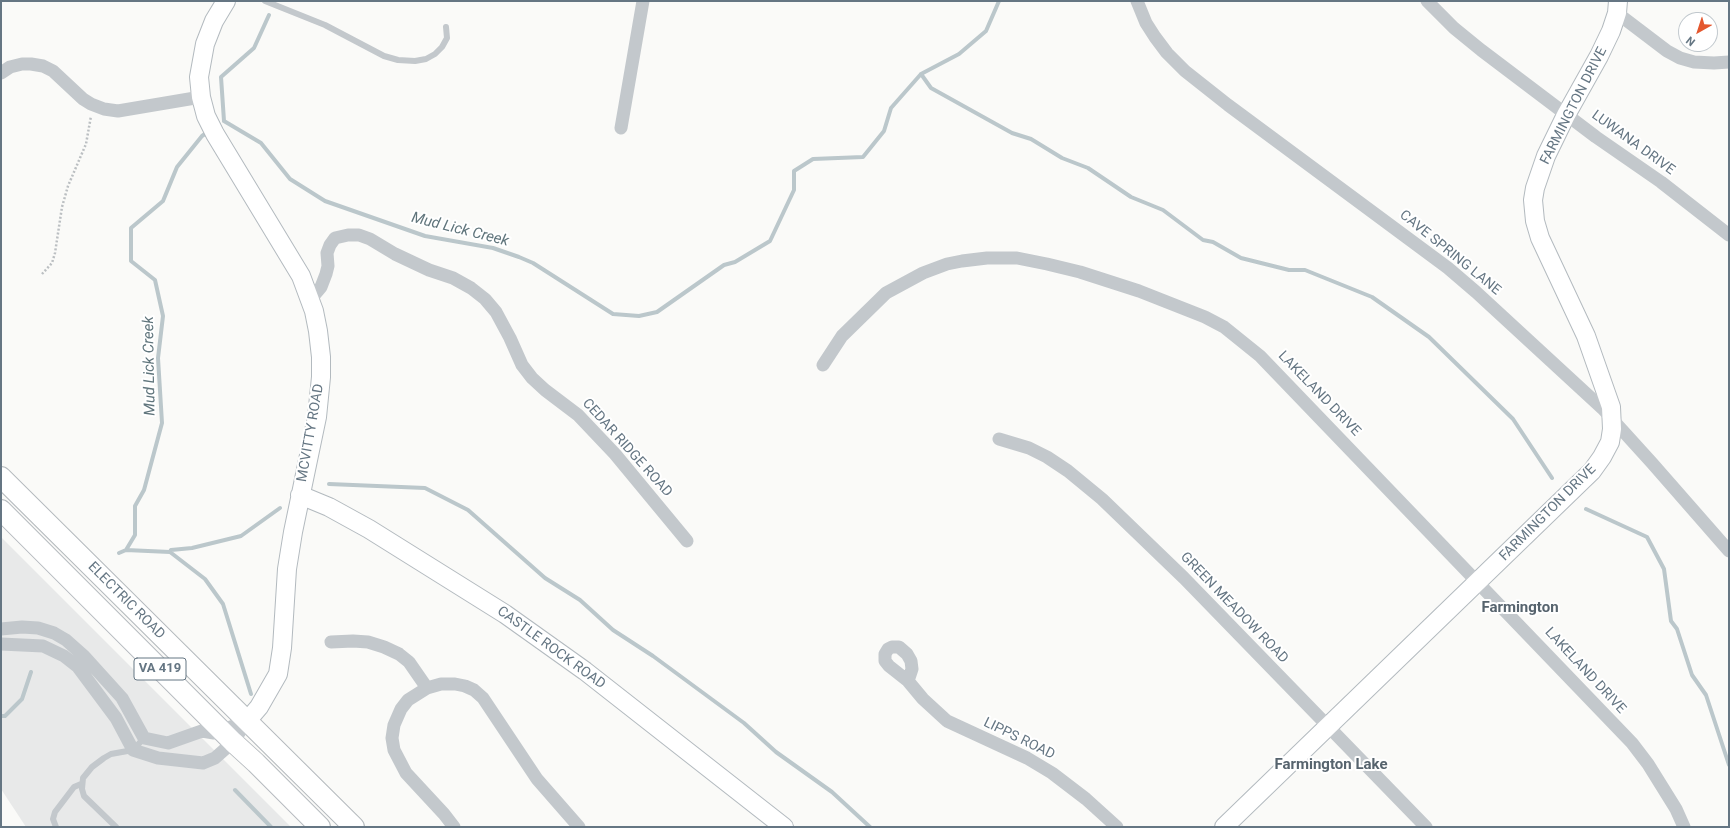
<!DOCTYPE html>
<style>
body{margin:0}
#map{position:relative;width:1730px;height:828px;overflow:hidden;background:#fafaf8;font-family:Roboto,sans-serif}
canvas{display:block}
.frame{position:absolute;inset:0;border:2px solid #657683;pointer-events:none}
.north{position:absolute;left:1678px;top:12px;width:40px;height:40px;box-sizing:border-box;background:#fff;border:1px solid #c1c8cd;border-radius:50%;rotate:219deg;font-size:11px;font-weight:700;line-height:16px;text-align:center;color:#657683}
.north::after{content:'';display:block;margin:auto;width:14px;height:18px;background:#e4572e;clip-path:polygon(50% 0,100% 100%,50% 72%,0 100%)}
</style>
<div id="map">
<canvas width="1730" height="828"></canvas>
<div class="frame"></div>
<div class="north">N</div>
</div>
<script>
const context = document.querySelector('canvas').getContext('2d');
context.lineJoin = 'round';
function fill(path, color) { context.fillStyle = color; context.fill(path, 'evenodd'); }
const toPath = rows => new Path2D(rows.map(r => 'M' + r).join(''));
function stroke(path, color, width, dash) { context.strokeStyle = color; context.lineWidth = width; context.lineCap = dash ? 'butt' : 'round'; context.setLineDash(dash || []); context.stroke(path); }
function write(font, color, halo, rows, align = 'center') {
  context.font = font + ' Roboto,sans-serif'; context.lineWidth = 4; context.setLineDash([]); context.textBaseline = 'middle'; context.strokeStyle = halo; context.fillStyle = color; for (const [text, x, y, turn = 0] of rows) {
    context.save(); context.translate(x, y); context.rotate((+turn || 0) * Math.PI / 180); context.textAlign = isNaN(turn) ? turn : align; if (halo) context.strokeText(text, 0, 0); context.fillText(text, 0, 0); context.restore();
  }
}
fill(toPath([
 [1,537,291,827,26,827,1,789]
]), '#e8e9e9');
stroke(toPath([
 [921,74,931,88,1012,133,1031,139,1062,158,1088,168,1131,197,1163,210,1203,240,1213,242,1241,258,1289,270,1305,270,1372,297,1429,337,1513,419,1552,478],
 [224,121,261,143,290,179,325,201,425,236,493,248,519,257,533,263,613,314,639,316,657,312,724,265,735,262,770,241,794,190,794,171,813,159,863,157,884,131,891,108,921,74,959,54,986,31,999,1],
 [224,121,221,77,254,48,269,15],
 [329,484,425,488,468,510,545,578,580,600,613,630,653,656,744,723,776,752,832,792,870,827],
 [1586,509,1647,537,1664,569,1671,621,1677,629,1692,675,1706,695,1729,765],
 [126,550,170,552,171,550,192,548,241,536,280,508],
 [170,552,205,579,223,604,251,694],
 [119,553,126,550,135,535,135,506,144,490,162,423,158,358,163,316,155,280,131,261,131,228,163,201,177,167,202,136,209,131],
 [1,716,5,716,22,699,31,672],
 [235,790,271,827]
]), '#bbc7cb', 4);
const secondary = toPath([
 [226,1,214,21,205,44,199,77,201,97,206,116,215,134,301,276,314,311,318,331,321,357,321,377,317,417,293,532,287,569,282,648,278,674,259,707,247,721],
 [300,495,329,507,369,529,505,614,585,671,784,827],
 [1224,827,1592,471,1602,457,1610,442,1612,429,1611,407,1586,336,1540,238,1535,221,1533,200,1535,188,1546,156,1566,115,1599,56,1611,31,1617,13,1618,1]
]);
const primary = toPath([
 [1,477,354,827],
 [1,510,233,742,256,763,320,827]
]);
stroke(secondary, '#b3babf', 20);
stroke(primary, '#b5babe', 22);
stroke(toPath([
 [42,274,52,263,55,253,62,207,68,186,86,144,91,116]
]), '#bbbfc2', 2.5, [2, 2]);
stroke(toPath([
 [265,1,325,25,384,56,398,60,415,61,426,59,435,54,442,47,447,38,446,27],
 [56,827,53,819,55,812,74,787,81,784],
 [116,827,84,796,82,789,83,778,92,767,104,758,111,754,133,750,144,738]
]), '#c3c8cc', 6);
stroke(toPath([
 [1137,1,1146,23,1155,37,1167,53,1185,71,1228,105,1448,268,1476,292,1603,409,1652,463,1729,551],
 [1427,1,1454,28,1481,50,1596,137,1661,182,1729,235],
 [1617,13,1667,51,1680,58,1694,62,1714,63,1729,62],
 [1,73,10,67,22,64,31,64,43,66,53,71,83,99,91,104,104,109,118,111,201,97],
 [621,128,643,1],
 [310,300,321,287,326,274,328,266,327,253,330,245,335,238,348,235,359,235,370,239,395,254,429,270,453,278,471,288,485,299,496,312,510,338,522,365,532,378,545,390,578,415,615,454,687,541],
 [823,365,842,336,886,293,923,273,947,264,962,261,987,258,1017,258,1047,264,1080,272,1139,291,1205,317,1224,327,1260,356,1632,743,1648,764,1676,809,1684,827],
 [999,439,1029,448,1047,457,1068,471,1102,499,1184,578,1426,827],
 [1,629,22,627,38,628,54,633,66,640,84,656,122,698,144,738,168,743,202,731,214,733,247,721],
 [331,642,353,641,368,642,384,647,399,654,409,662,427,688],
 [1,644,43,646,64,656,78,667,116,718,133,750,158,758,203,763,215,758,233,742,247,721],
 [908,681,912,669,911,661,907,654,899,647,892,647,888,649,885,654,885,661,889,666,908,681,923,699,947,721,1027,758,1052,773,1086,799,1117,827],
 [454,827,444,814,406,773,394,750,392,738,394,725,401,709,408,700,427,688,441,684,455,684,465,686,474,690,483,698,537,779,579,827]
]), '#c3c8cc', 13);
stroke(secondary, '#fff', 18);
stroke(primary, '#fff', 20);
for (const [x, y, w] of [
 [160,669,52]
]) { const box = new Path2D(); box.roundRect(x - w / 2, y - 11, w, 22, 3); context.fillStyle = '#fff'; context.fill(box); stroke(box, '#657683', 1); }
write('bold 13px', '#657683', null, [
 ["VA 419",160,669]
]);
write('14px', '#657683', '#fff', [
 ["FARMINGTON DRIVE",1574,106,-63],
 ["LUWANA DRIVE",1633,143,36],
 ["CAVE SPRING LANE",1450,253,39],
 ["LAKELAND DRIVE",1319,394,46],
 ["MCVITTY ROAD",311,433,-80],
 ["CEDAR RIDGE ROAD",627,448,48],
 ["FARMINGTON DRIVE",1548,513,-45],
 ["ELECTRIC ROAD",126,601,45],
 ["GREEN MEADOW ROAD",1234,608,46],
 ["CASTLE ROCK ROAD",551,648,36],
 ["LAKELAND DRIVE",1585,671,47],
 ["LIPPS ROAD",1019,739,26]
]);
write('italic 15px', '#60757c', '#fff', [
 ["Mud Lick Creek",460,230,14],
 ["Mud Lick Creek",150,366,-91]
]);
write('bold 15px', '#57646e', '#fff', [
 ["Farmington",1520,608],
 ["Farmington Lake",1331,765]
]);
</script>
